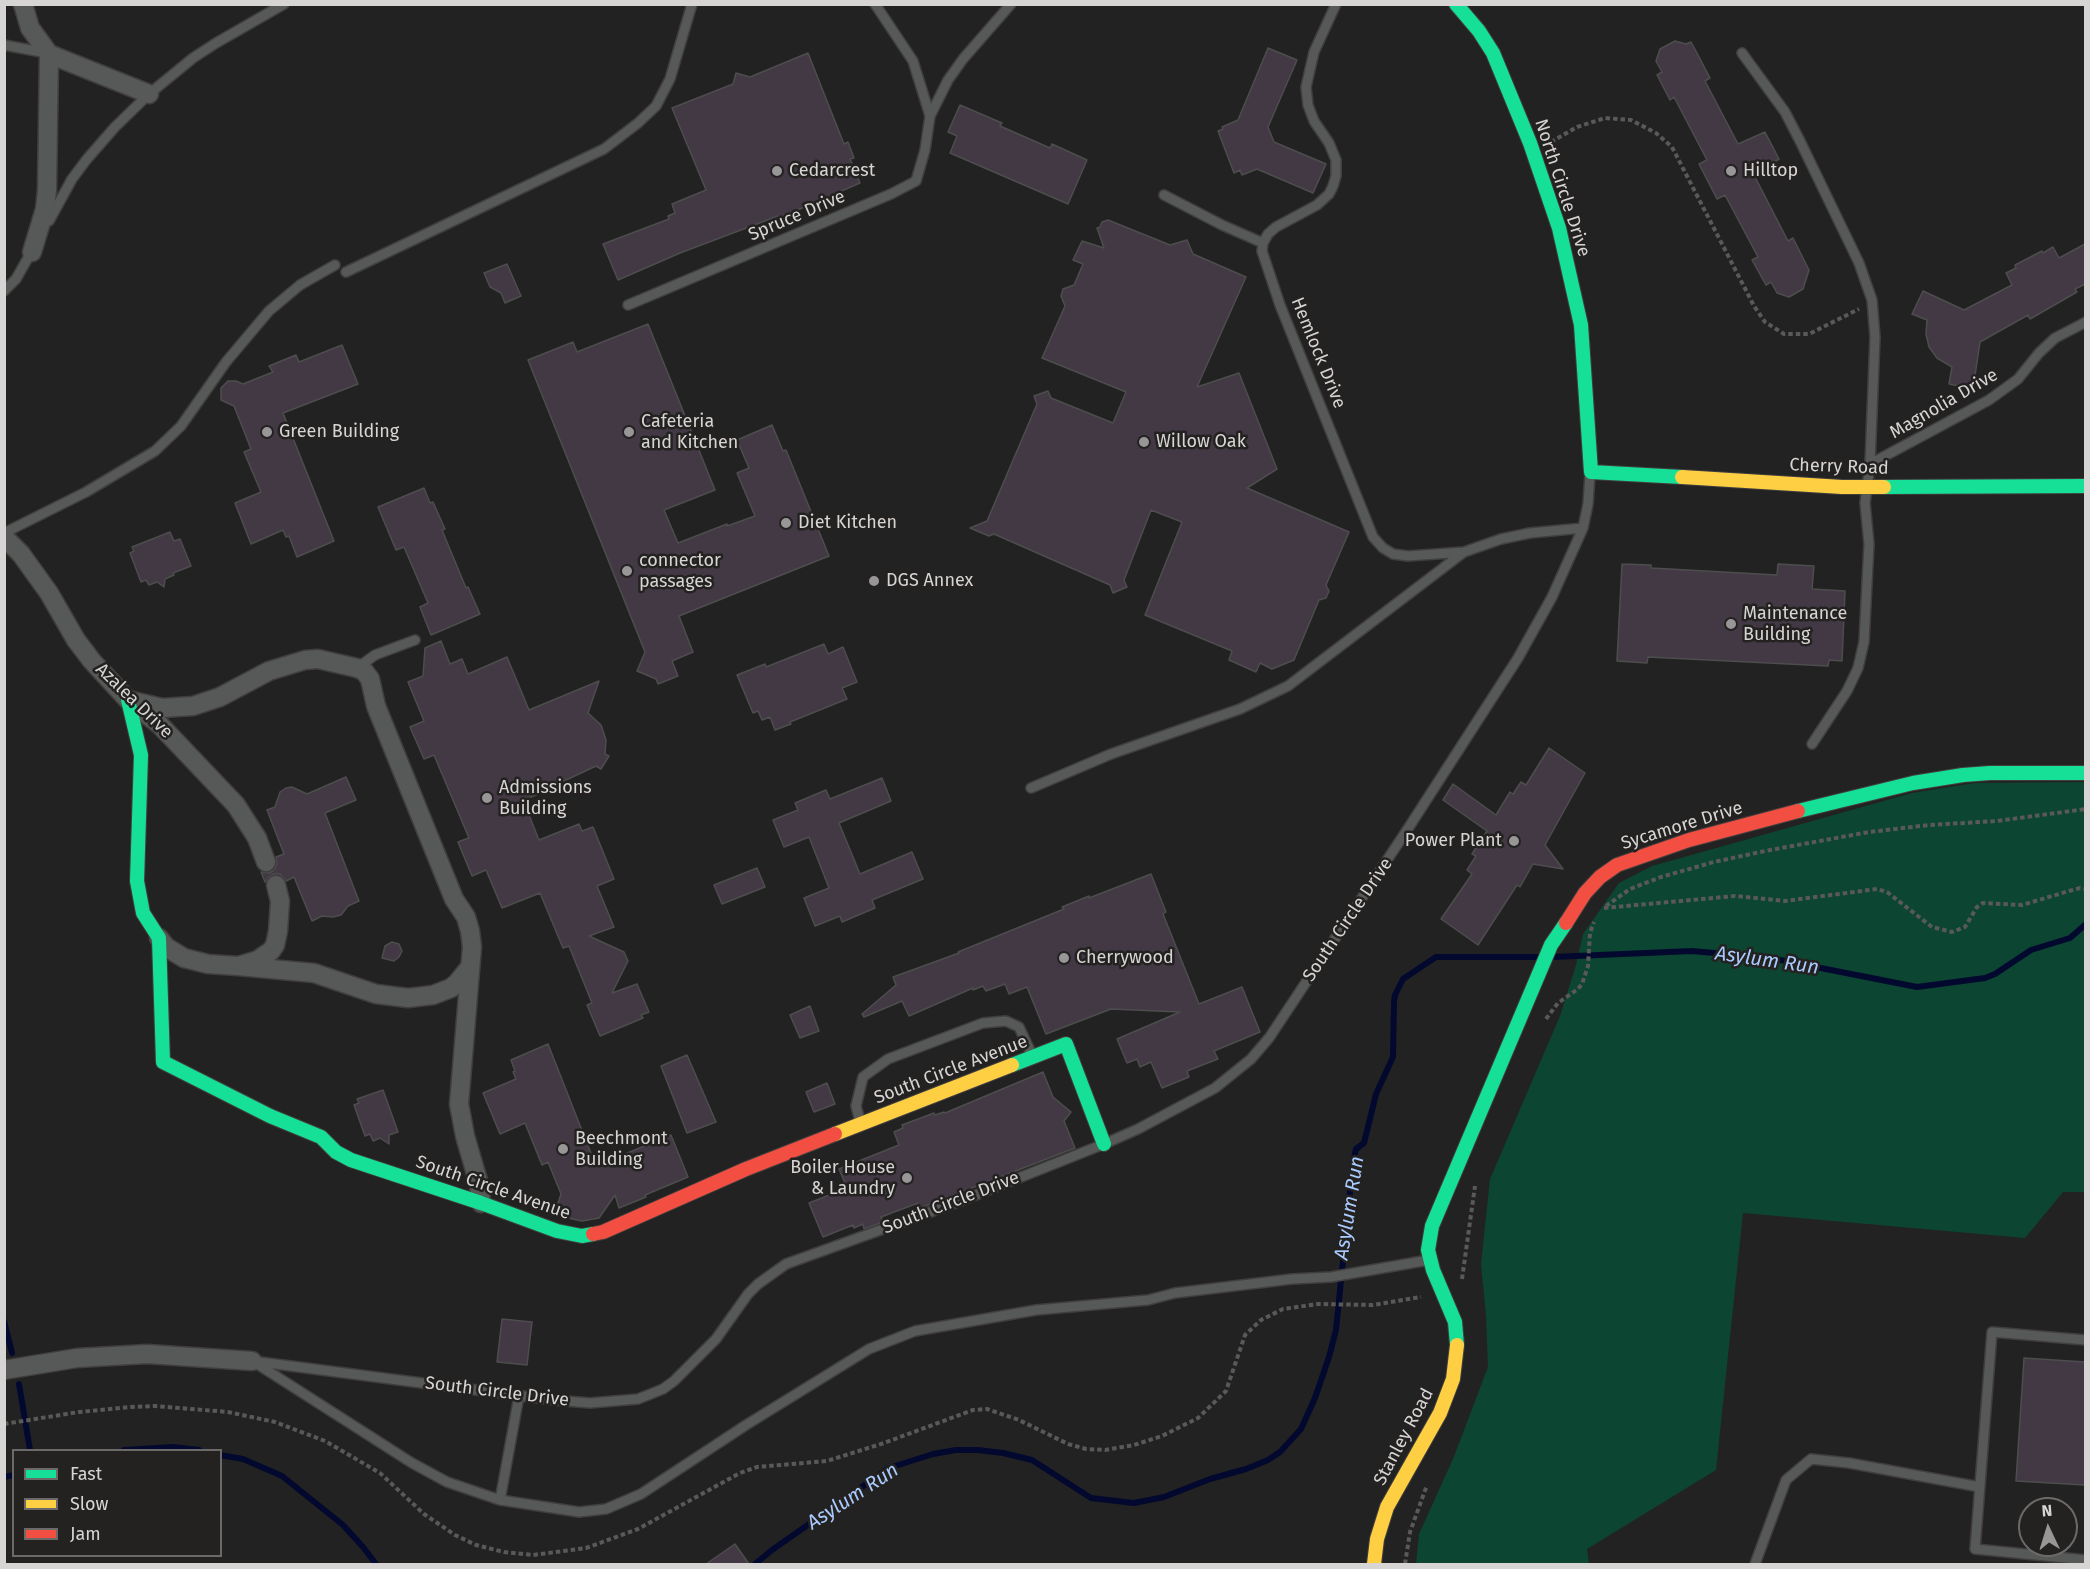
<!DOCTYPE html>
<style>
body{margin:0}
#map{position:relative;width:2090px;height:1569px;overflow:hidden;background:#232222;font-family:"Fira Sans",sans-serif}
canvas{display:block}
.frame{position:absolute;inset:0;border:6px solid #d7d5d4;pointer-events:none}
.legend{position:absolute;left:12px;top:1449px;width:210px;height:108px;box-sizing:border-box;background:#242221;border:2px solid #6c6a69;margin:0;padding:8px 10px;list-style:none;font-size:18px;color:#d7d5d4}
.legend li{display:flex;align-items:center;gap:12px;height:30px}
.legend b{width:30px;border:2px solid #6c6a69}
.north{position:absolute;left:2018px;top:1497px;width:60px;height:60px;box-sizing:border-box;background:#242221;border:2px solid #6c6a69;border-radius:50%;rotate:356deg;font-size:16px;font-weight:700;line-height:24px;text-align:center;color:#d7d5d4}
.north::after{content:'';display:block;margin:auto;width:21px;height:27px;background:#989696;clip-path:polygon(50% 0,100% 100%,50% 72%,0 100%)}
</style>
<div id="map">
<canvas width="2090" height="1569"></canvas>
<div class="frame"></div>
<ul class="legend">
<li><b style="height:8px;background:#16e098"></b>Fast</li>
<li><b style="height:8px;background:#ffcf43"></b>Slow</li>
<li><b style="height:8px;background:#f24e42"></b>Jam</li>
</ul>
<div class="north">N</div>
</div>
<script>
const context = document.querySelector('canvas').getContext('2d');
context.lineJoin = 'round';
function fill(path, color) { context.fillStyle = color; context.fill(path, 'evenodd'); }
const toPath = rows => new Path2D(rows.map(r => 'M' + r).join(''));
function stroke(path, color, width, dash) { context.strokeStyle = color; context.lineWidth = width; context.lineCap = dash ? 'butt' : 'round'; context.setLineDash(dash || []); context.stroke(path); }
function write(font, color, halo, rows, align = 'center') {
  context.font = font + ' "Fira Sans",sans-serif'; context.lineWidth = 5; context.setLineDash([]); context.textBaseline = 'middle'; context.strokeStyle = halo; context.fillStyle = color; for (const [text, x, y, turn = 0] of rows) {
    context.save(); context.translate(x, y); context.rotate((+turn || 0) * Math.PI / 180); context.textAlign = isNaN(turn) ? turn : align; if (halo) context.strokeText(text, 0, 0); context.fillText(text, 0, 0); context.restore();
  }
}
fill(toPath([
 [2085,782,2085,1192,2063,1192,2025,1238,1743,1213,1716,1470,1587,1549,1589,1564,1416,1564,1419,1534,1453,1459,1488,1367,1486,1316,1481,1264,1490,1179,1560,1016,1576,965,1583,934,1619,883,1652,866,1912,793,1975,783]
]), '#0c4531');
stroke(toPath([
 [1553,957,1692,951,1770,958,1917,987,1985,978,1995,974,2031,950,2070,938,2086,924],
 [4,1321,12,1353],
 [19,1384,30,1450],
 [124,1450,173,1447,199,1450],
 [220,1455,243,1459,282,1476,343,1525,363,1547,376,1564],
 [4,1477,14,1475],
 [755,1564,772,1550,889,1468,933,1454,956,1450,978,1450,1003,1453,1032,1460,1091,1498,1134,1503,1164,1497,1210,1479,1246,1469,1268,1460,1280,1452,1301,1429,1315,1398,1329,1357,1336,1330,1353,1162,1356,1149,1364,1143,1376,1094,1393,1057,1394,1001,1395,995,1403,979,1436,957,1540,957]
]), '#03092e', 6);
const building = toPath([
 [1675,41,1686,44,1691,42,1697,53,1710,78,1705,81,1738,144,1765,132,1779,159,1754,175,1788,241,1793,238,1809,270,1803,289,1789,297,1777,293,1771,282,1766,285,1752,260,1758,257,1725,195,1717,199,1699,164,1707,160,1674,97,1670,100,1657,75,1662,72,1656,61,1660,49,1675,41],
 [1268,48,1297,60,1268,127,1274,142,1326,164,1313,193,1257,169,1242,175,1240,170,1234,173,1218,131,1223,129,1222,127,1238,120,1268,48],
 [808,53,844,144,848,142,854,158,850,159,860,183,779,218,778,216,680,253,618,280,603,244,669,219,668,216,675,213,672,204,706,190,672,108,733,84,736,73,750,77,808,53],
 [960,105,1002,123,1000,126,1050,148,1052,144,1087,160,1068,204,950,153,957,136,948,132,960,105],
 [1108,220,1170,245,1187,240,1193,254,1246,277,1197,387,1239,373,1277,469,1247,488,1349,532,1326,585,1329,591,1326,598,1319,600,1294,660,1272,669,1260,663,1256,672,1229,660,1232,651,1145,615,1182,522,1151,510,1124,580,1127,587,1113,593,1110,585,994,534,989,536,970,528,987,521,1037,404,1034,396,1048,391,1051,398,1113,423,1126,392,1042,358,1065,306,1061,296,1063,289,1074,285,1083,264,1073,260,1082,241,1104,248,1097,228,1100,227,1102,222,1108,220],
 [2085,244,2085,284,2075,289,2077,292,2030,319,2028,315,1980,342,1973,389,1949,384,1952,367,1937,358,1929,347,1926,334,1927,320,1912,314,1923,291,1964,310,2012,285,2006,273,2016,268,2015,265,2042,251,2043,253,2053,247,2059,258,2085,244],
 [507,264,521,296,505,303,501,293,490,287,484,273,507,264],
 [648,324,715,490,664,510,678,543,727,524,727,526,755,516,737,473,749,468,737,440,772,425,783,451,786,450,829,556,679,616,693,652,672,661,678,676,658,684,656,679,637,671,645,652,528,360,573,342,577,352,648,324],
 [342,345,358,384,283,413,334,541,297,557,289,536,286,537,283,530,251,544,235,503,261,492,244,452,251,449,234,406,221,400,221,388,228,381,236,381,243,384,273,372,269,366,296,355,299,362,342,345],
 [424,488,430,503,433,502,445,529,442,530,466,588,468,587,480,614,431,635,420,607,428,603,404,547,396,550,378,507,424,488],
 [170,532,174,541,180,539,191,566,173,573,174,575,165,579,164,587,157,582,149,585,146,580,141,582,130,553,134,551,132,547,170,532],
 [1622,564,1651,565,1651,568,1777,575,1778,564,1814,566,1812,589,1845,591,1842,661,1829,660,1828,666,1648,657,1647,663,1617,661,1622,564],
 [441,641,450,664,462,659,468,674,507,657,529,710,599,681,588,713,601,725,606,740,605,754,609,756,601,769,596,766,564,781,565,784,523,800,539,840,579,824,582,831,593,827,614,879,597,886,614,927,589,936,624,952,628,961,612,993,637,984,649,1012,641,1015,643,1018,600,1036,587,1005,592,1003,569,946,563,948,540,893,502,908,486,870,472,876,458,842,469,838,434,755,424,759,410,727,424,721,408,682,423,676,425,648,441,641],
 [824,644,828,654,843,647,857,682,842,688,847,699,790,722,791,724,775,730,770,717,762,720,758,711,753,713,737,675,765,664,766,667,824,644],
 [1549,748,1585,773,1545,845,1563,869,1533,864,1520,887,1517,885,1478,945,1441,919,1472,874,1467,870,1476,856,1472,854,1487,831,1443,800,1453,784,1496,815,1510,792,1513,794,1521,782,1526,785,1549,748],
 [346,777,356,800,325,813,359,901,348,906,341,915,333,917,322,916,312,921,294,877,286,881,280,874,274,874,269,877,265,882,261,872,269,873,274,870,277,864,276,857,284,854,267,810,275,807,280,792,286,788,292,787,307,794,346,777],
 [882,778,891,801,839,823,860,874,912,852,923,879,872,900,875,908,842,922,840,916,815,926,804,898,829,888,809,837,784,847,773,820,798,810,795,803,826,790,830,799,882,778],
 [757,868,765,887,722,904,714,885,757,868],
 [1151,874,1166,912,1163,914,1199,1004,1242,987,1260,1032,1214,1051,1218,1059,1187,1071,1189,1077,1162,1088,1151,1062,1140,1067,1137,1059,1127,1063,1117,1039,1180,1012,1111,1009,1046,1034,1027,987,1009,994,1005,984,986,991,983,986,973,990,973,988,909,1016,902,1001,864,1017,862,1014,896,985,893,977,959,953,958,952,1064,909,1062,907,1089,896,1089,898,1151,874],
 [392,942,399,944,402,951,399,957,394,961,382,958,385,946,392,942],
 [810,1006,819,1031,800,1038,790,1015,810,1006],
 [548,1044,596,1166,671,1135,688,1177,645,1195,646,1197,619,1208,615,1195,599,1218,582,1221,558,1216,558,1203,561,1194,548,1162,542,1165,525,1123,500,1134,483,1093,516,1079,513,1072,515,1071,511,1060,548,1044],
 [687,1055,716,1122,687,1133,661,1066,687,1055],
 [1043,1072,1053,1097,1071,1112,1064,1121,1075,1148,920,1208,918,1203,881,1217,883,1222,864,1229,863,1224,854,1228,853,1225,823,1237,809,1203,847,1188,839,1169,899,1145,894,1132,903,1128,902,1125,934,1113,935,1115,944,1112,945,1113,1043,1072],
 [827,1083,835,1104,814,1112,806,1092,827,1083],
 [383,1090,398,1132,389,1135,389,1144,380,1138,373,1141,370,1134,365,1136,354,1105,359,1103,357,1099,383,1090],
 [502,1319,532,1322,527,1365,497,1362,502,1319],
 [2024,1358,2085,1362,2085,1485,2016,1481,2024,1358],
 [735,1544,749,1564,706,1564,735,1544]
]);
fill(building, '#423944');
stroke(building, '#4e4d4e', 1.5);
const lane = toPath([
 [875,4,913,61,930,116,948,80,963,59,1011,4],
 [1336,4,1314,52,1306,87,1308,105,1314,121,1329,143,1336,160,1336,176,1333,186,1329,194,1317,205,1276,227,1268,234,1263,243,1262,251,1280,305,1373,537,1383,548,1393,554,1408,556,1464,552,1501,539,1530,533,1583,528],
 [4,45,47,53],
 [1742,53,1785,112,1800,141,1859,263,1872,300,1875,337,1870,464,1865,503,1869,544,1864,642,1858,668,1847,691,1812,744],
 [1164,195,1222,225,1263,243],
 [49,221,72,179,87,159,115,127,149,94,193,58,216,43,284,4],
 [346,272,604,149,638,123,656,106,670,79,692,4],
 [4,291,16,279,33,249],
 [628,305,891,194,916,181,925,150,930,116],
 [1870,464,1989,400,2018,379,2039,353,2055,338,2086,322],
 [4,533,86,492,155,451,181,426,226,362,269,311,300,285,335,265],
 [357,668,375,655,415,640],
 [1031,788,1111,754,1240,709,1288,686,1464,552],
 [860,1121,856,1106,863,1077,888,1059,983,1023,1006,1021,1019,1027,1032,1055],
 [2086,1340,1992,1332,1975,1549,2086,1560],
 [252,1361,553,1400,590,1403,638,1399,663,1389,674,1381,716,1339,748,1294,758,1284,786,1264,966,1199,1104,1144,1138,1129,1215,1088,1251,1059,1269,1038,1409,827,1518,658,1552,597,1583,528,1588,504,1590,474],
 [254,1362,412,1463,447,1482,500,1500,579,1512,606,1509,641,1494,746,1425,869,1349,915,1331,1036,1310,1148,1300,1175,1293,1292,1279,1331,1277,1429,1260],
 [500,1500,519,1396],
 [1755,1564,1786,1480,1811,1459,1849,1463,1980,1487]
]);
const street = toPath([
 [23,4,30,28,49,54,149,94],
 [32,252,45,209,47,190,49,54],
 [4,537,21,554,49,593,76,640,92,661,128,700,160,725,236,805,257,838,266,862],
 [128,700,162,708,193,706,220,697,269,671,305,660,318,659,357,668,364,671,370,679,376,706,454,899,466,917,470,931,472,947,459,1104,465,1136,479,1184,481,1203],
 [159,938,166,947,184,958,208,964,238,966,258,960,271,951,275,945,278,931,280,901,276,885],
 [238,966,314,973,376,994,408,998,433,995,451,988,457,983,470,967],
 [4,1370,77,1358,147,1354,252,1361]
]);
const fast = toPath([
 [1456,4,1479,31,1493,53,1530,143,1559,228,1581,325,1591,472,1682,477],
 [1884,487,2086,486],
 [128,700,141,755,137,881,143,913,159,938,163,1062,270,1116,321,1137,336,1152,351,1160,481,1203,557,1231,582,1236,593,1234],
 [1798,811,1913,783,1963,775,1990,773,2086,773],
 [1012,1065,1066,1044,1104,1144],
 [1457,1345,1455,1322,1433,1270,1428,1250,1432,1226,1551,945,1566,923]
]);
const slow = toPath([
 [1682,477,1842,487,1884,487],
 [835,1134,1012,1065],
 [1374,1564,1377,1539,1387,1507,1440,1413,1453,1379,1457,1345]
]);
const jam = toPath([
 [1566,923,1585,893,1600,877,1617,865,1689,840,1798,811],
 [593,1234,603,1232,746,1169,835,1134]
]);
stroke(lane, '#403f3e', 12);
stroke(street, '#403f3e', 21);
stroke(fast, '#403f3e', 16);
stroke(slow, '#403f3e', 16);
stroke(jam, '#403f3e', 16);
stroke(toPath([
 [1551,142,1577,127,1605,118,1631,120,1656,133,1672,147,1754,306,1765,322,1784,334,1809,334,1859,309],
 [1606,906,1630,889,1661,877,1714,862,1765,851,1869,832,1929,825,1997,821,2086,809],
 [1604,908,1735,896,1785,901,1877,889,1887,892,1932,927,1952,932,1965,927,1977,907,1983,903,2022,905,2069,891,2080,888,2086,889],
 [1546,1019,1558,1003,1578,989,1582,984,1588,966,1590,933,1594,922],
 [1462,1279,1475,1186],
 [4,1424,79,1412,131,1407,155,1406,228,1412,275,1422,325,1441,380,1473,424,1514,455,1535,476,1545,504,1552,533,1555,586,1548,638,1529,740,1473,757,1467,827,1461,884,1443,973,1410,987,1409,1019,1420,1068,1444,1086,1449,1105,1450,1134,1445,1162,1436,1198,1418,1226,1391,1245,1335,1261,1320,1283,1309,1318,1304,1373,1305,1421,1297],
 [1405,1564,1410,1532,1427,1485]
]), '#595958', 4, [4.5, 3]);
stroke(lane, '#575858', 9);
stroke(street, '#575858', 18);
stroke(fast, '#16e098', 14);
stroke(slow, '#ffcf43', 14);
stroke(jam, '#f24e42', 14);
for (const [x, y, r, color] of [
 [777,171,6,"#989696"],
 [1731,171,6,"#989696"],
 [267,432,6,"#989696"],
 [629,432,6,"#989696"],
 [1144,442,6,"#989696"],
 [786,523,6,"#989696"],
 [627,571,6,"#989696"],
 [874,581,6,"#989696"],
 [1731,624,6,"#989696"],
 [487,798,6,"#989696"],
 [1514,841,6,"#989696"],
 [1064,958,6,"#989696"],
 [563,1149,6,"#989696"],
 [907,1178,6,"#989696"]
]) { const dot = new Path2D(); dot.arc(x, y, r, 0, 2 * Math.PI); context.fillStyle = color; context.fill(dot); stroke(dot, '#242221', 2); }
write('18px', '#d7d5d4', '#242221', [
 ["Cedarcrest",789,171],
 ["Hilltop",1743,171],
 ["Cafeteria",641,422],
 ["and Kitchen",641,443],
 ["Green Building",279,432],
 ["Willow Oak",1156,442],
 ["Diet Kitchen",798,523],
 ["connector",639,561],
 ["passages",639,582],
 ["DGS Annex",886,581],
 ["Maintenance",1743,614],
 ["Building",1743,635],
 ["Admissions",499,788],
 ["Building",499,809],
 ["Power Plant",1502,841,"right"],
 ["Cherrywood",1076,958],
 ["Beechmont",575,1139],
 ["Building",575,1160],
 ["Boiler House",895,1168,"right"],
 ["& Laundry",895,1189,"right"]
], 'left');
write('18px', '#d7d5d4', '#242221', [
 ["North Circle Drive",1562,188,72],
 ["Spruce Drive",797,216,-23],
 ["Hemlock Drive",1318,353,68],
 ["Magnolia Drive",1944,404,-30],
 ["Cherry Road",1839,467,2],
 ["Azalea Drive",134,701,44],
 ["Sycamore Drive",1682,826,-17],
 ["South Circle Drive",1348,920,-56],
 ["South Circle Avenue",951,1070,-21],
 ["South Circle Avenue",493,1188,19],
 ["South Circle Drive",951,1203,-21],
 ["South Circle Drive",497,1392,7],
 ["Stanley Road",1404,1437,-62]
]);
write('italic 20px', '#a9cbff', '#242221', [
 ["Asylum Run",1767,961,8],
 ["Asylum Run",1350,1208,-81],
 ["Asylum Run",853,1497,-33]
]);
</script>
